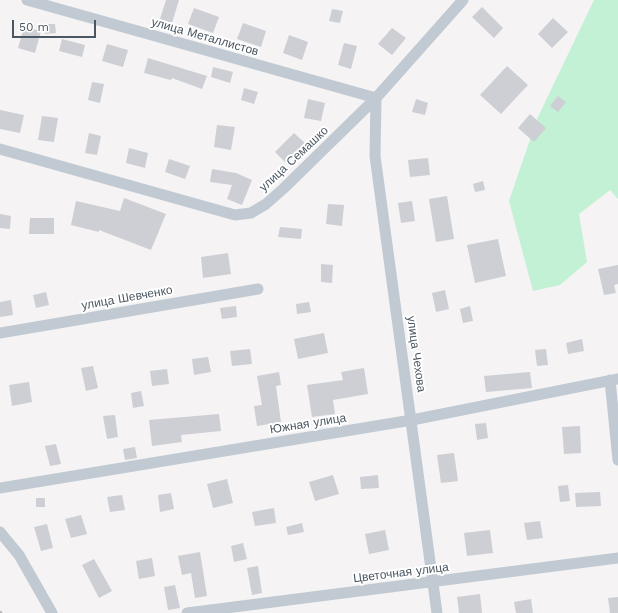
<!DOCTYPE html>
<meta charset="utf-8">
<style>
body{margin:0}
#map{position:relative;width:618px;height:613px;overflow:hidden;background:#f5f3f3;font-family:"Work Sans",sans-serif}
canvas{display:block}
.scale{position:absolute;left:12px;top:20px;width:84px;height:18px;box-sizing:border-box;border:2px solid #4a5661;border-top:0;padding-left:5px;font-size:12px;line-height:14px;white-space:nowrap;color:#4a5661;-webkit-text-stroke:3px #fff;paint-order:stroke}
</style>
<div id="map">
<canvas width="618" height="613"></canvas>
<div class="scale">50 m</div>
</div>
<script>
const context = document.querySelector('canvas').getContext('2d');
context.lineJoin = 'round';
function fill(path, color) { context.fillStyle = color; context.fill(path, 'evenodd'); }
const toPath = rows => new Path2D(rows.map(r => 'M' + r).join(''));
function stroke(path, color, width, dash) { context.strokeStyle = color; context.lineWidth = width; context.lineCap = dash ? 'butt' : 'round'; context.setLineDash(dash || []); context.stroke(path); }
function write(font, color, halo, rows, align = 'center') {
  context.font = font + ' "Work Sans",sans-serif'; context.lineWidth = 4; context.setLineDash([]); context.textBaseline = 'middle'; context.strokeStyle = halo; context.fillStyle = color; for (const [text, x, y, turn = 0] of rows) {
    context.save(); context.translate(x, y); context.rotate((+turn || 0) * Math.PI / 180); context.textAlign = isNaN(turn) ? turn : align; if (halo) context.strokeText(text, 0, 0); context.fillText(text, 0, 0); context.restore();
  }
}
fill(toPath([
 [594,0,618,0,618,199,610,190,579,214,587,262,560,285,533,291,509,201,537,119]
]), '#c3f1d5');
fill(toPath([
 [166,0,179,0,172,23,160,19],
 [482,7,503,28,494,38,472,17],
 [194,8,219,17,213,33,188,24],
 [332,9,343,11,340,23,329,21],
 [553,18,568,32,552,48,538,34],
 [243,23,266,31,261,47,237,39],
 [45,24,55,24,56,33,45,34],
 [24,27,41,31,35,53,18,48],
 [392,28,406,38,392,55,378,44],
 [289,35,308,42,302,60,283,53],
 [62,39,85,45,82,57,59,51],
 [344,43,357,46,351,69,338,65],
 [107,44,128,50,123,67,102,61],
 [148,58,207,76,202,89,172,78,171,80,144,73],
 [507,66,528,85,501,114,480,95],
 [213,67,233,72,230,83,211,77],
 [92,82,104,84,100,103,88,100],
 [244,88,258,92,254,104,241,100],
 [558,96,566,102,558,112,550,106],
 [308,99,325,103,321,121,304,118],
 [416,99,428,103,425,115,412,112],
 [0,110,24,115,20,133,0,129],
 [530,114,546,128,534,142,518,128],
 [42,116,58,118,54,142,38,140],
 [217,125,235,127,231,150,214,147],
 [89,133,101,136,97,155,85,153],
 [294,133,305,143,286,163,275,152],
 [129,148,148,153,145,168,126,163],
 [428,158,430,175,410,177,408,160],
 [169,159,190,166,185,179,165,172],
 [212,169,236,173,252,180,242,205,227,199,232,185,210,182],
 [483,181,485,190,475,192,473,184],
 [447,196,454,239,436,242,429,199],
 [124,198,166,214,151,250,99,230,99,232,71,225,76,201,120,211],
 [412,201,415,221,401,223,398,203],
 [328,204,344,205,342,226,326,224],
 [0,214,11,216,10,229,0,228],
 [30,218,54,218,54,234,29,234],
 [280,227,302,229,301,239,278,237],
 [498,239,506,276,475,283,467,245],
 [228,253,231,274,203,278,201,257],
 [321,264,333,265,332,283,321,282],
 [618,265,618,284,614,285,616,293,604,295,598,269],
 [445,290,449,309,436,312,432,293],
 [46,292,49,305,36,308,33,295],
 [11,300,13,315,0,317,0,302],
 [309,302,311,312,297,314,296,304],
 [236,306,237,317,222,319,220,308],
 [470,306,473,321,463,323,460,309],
 [324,333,328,353,298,359,294,339],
 [582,339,584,351,568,354,566,343],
 [250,349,252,364,232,366,230,351],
 [546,349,548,365,537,366,535,350],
 [208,357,211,372,194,375,192,359],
 [93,366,98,388,86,391,81,368],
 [364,368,368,394,333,400,335,414,312,417,307,385,343,380,341,372],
 [167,369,169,384,152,386,150,371],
 [279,372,281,385,276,386,281,422,257,426,254,406,262,405,257,376],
 [530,372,532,388,486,392,484,376],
 [29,382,32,402,12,406,9,385],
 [141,391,144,406,133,408,131,393],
 [219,414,221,431,181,435,182,442,152,446,149,420],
 [115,415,118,437,107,439,103,416],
 [486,423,488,438,477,440,475,424],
 [580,426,581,453,564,454,562,427],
 [56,444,61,464,50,466,45,446],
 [135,447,137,458,125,460,123,449],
 [454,453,458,481,441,483,437,455],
 [333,475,339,494,315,501,309,482],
 [378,475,379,488,361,489,360,477],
 [227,479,233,503,213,508,207,484],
 [568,485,570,501,560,502,558,486],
 [600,492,601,506,576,507,575,493],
 [171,493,174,509,160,512,158,495],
 [122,495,125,510,110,512,107,497],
 [36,498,45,498,45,507,36,507],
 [274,508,276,523,255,526,252,512],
 [81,515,87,534,71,538,65,519],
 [540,521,543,538,527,540,524,523],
 [302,523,304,532,288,535,286,527],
 [47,524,53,548,41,551,34,527],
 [385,530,389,550,369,554,365,534],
 [490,530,493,553,467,556,464,533],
 [243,543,247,559,234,562,231,546],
 [200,552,207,596,195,598,191,573,182,575,178,556],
 [152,558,155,576,139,579,136,561],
 [94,559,112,591,99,598,82,565],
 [258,566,262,593,252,595,247,568],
 [175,585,180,608,168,610,164,587],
 [480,594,482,613,459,613,457,597],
 [618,597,618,613,610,613,608,598],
 [531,599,533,613,516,613,514,602]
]), '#cdcfd5');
stroke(toPath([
 [27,0,376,98,375,156,437,613],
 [0,149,235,215,251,213,266,204,283,189,376,98,463,0],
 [0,333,258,289],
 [610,380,618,460],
 [0,488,412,420,618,379],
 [0,532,19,555,52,613],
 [187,613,618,558]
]), '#c1cad2', 11);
stroke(toPath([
 [0,612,1,613]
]), '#b5b8bd', 3);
write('12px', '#4a5661', '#fff', [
 ["улица Металлистов",205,37,16],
 ["улица Семашко",294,159,-43],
 ["улица Шевченко",127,298,-10],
 ["улица Чехова",416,354,82],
 ["Южная улица",308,424,-9],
 ["Цветочная улица",401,573,-7]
]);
</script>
